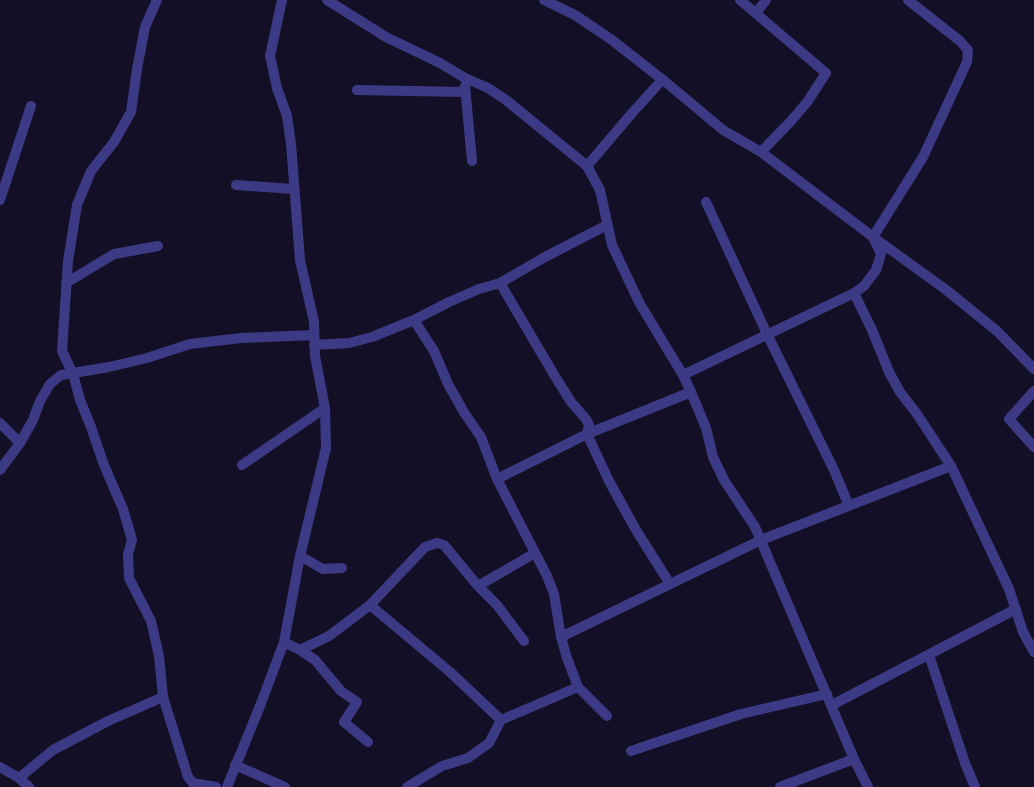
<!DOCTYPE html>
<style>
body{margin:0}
canvas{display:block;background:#130f26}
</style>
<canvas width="1034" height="787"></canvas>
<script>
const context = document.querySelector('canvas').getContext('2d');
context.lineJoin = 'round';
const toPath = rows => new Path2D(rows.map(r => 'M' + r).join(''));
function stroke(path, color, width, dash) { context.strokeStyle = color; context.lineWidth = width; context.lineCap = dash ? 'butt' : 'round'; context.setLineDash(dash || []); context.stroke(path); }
stroke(toPath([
 [157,0,145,27,137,69,131,112,114,142,91,171,77,205,68,261,62,351,73,374,80,400,91,427,104,465,123,509,132,540,128,554,129,578,151,621,159,656,163,697,188,777,193,783,216,787],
 [327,0,386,37,440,63,465,78,488,88,506,100,587,166,600,190,612,245,640,304,683,375,691,392,706,428,713,457,724,480,755,527,854,759,868,787],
 [544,0,575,15,612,40,668,84,723,130,761,152,873,237,945,289,997,331,1034,369],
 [740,0,826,73,808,101,791,121,761,152],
 [908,0,960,41,968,50,967,62,923,157,873,237,881,254,876,270,864,286,854,293,872,330,889,372,900,392,917,414,951,466,1009,589,1023,632,1034,652],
 [756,13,766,0],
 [465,86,472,161],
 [357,90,465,92],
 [587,166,633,112,662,80],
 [236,185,294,189],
 [0,200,31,106],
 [706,202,767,334,834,470,849,506],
 [66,283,114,254,158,246],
 [500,283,545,257,607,225],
 [414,320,434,351,448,384,465,414,481,437,497,479,547,576,554,594,561,637,567,658,578,687,607,716],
 [314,345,349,343,372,337,414,320,449,302,479,289,500,283,556,378,571,402,586,419,589,425,587,434,609,481,636,530,670,584],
 [683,375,854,293],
 [1034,391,1009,419,1034,447],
 [0,423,20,443],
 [242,465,325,408],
 [0,470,20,443,33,420,40,401,50,384,61,375,109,367,147,358,190,344,241,338,314,335],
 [497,479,587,434,691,392],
 [300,556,323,569,342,568],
 [478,586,535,553],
 [370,605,450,672,501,720],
 [561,637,761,540,951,466],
 [284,642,300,650,315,660,341,691,357,702,344,722,368,742],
 [300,650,329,636,370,605,425,547,437,543,444,545,478,586,497,605,524,641],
 [929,655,965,763,975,787],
 [832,705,1016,609],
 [631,751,741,714,827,694],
 [235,765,285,787],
 [0,767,19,778,29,787],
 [19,778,53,750,108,721,163,697],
 [227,787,260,706,284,642,300,556,326,448,325,408,315,356,314,322,300,260,291,144,287,116,277,88,270,56,282,0],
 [407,787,442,766,468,758,489,743,501,720,578,687],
 [780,787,854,759]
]), '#3d3a85', 10);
</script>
